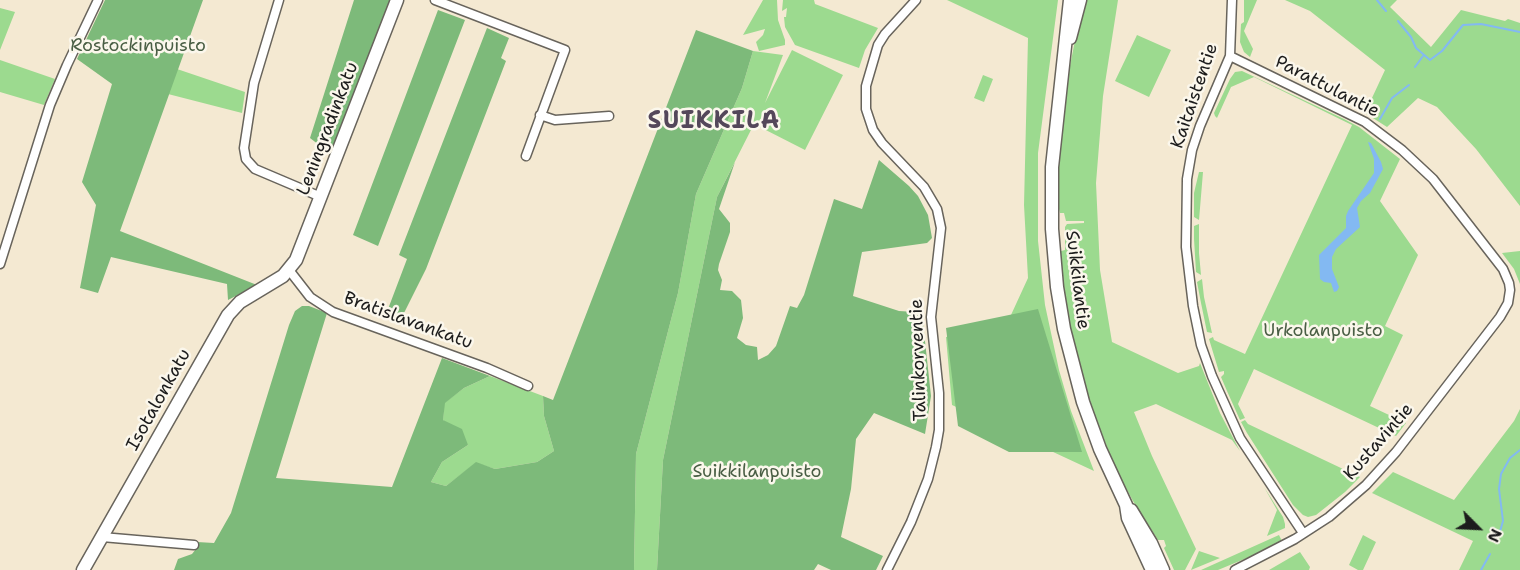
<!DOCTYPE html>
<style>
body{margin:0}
#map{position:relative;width:1520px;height:570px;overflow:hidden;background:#f4e9d2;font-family:"Shantell Sans",sans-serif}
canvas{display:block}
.north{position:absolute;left:1448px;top:498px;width:60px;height:60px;-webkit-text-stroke:4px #fbf7ec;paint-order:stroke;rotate:114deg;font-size:16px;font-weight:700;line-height:24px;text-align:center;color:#1c1c1c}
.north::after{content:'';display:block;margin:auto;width:21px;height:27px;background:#1c1c1c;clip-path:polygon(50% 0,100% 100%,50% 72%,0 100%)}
</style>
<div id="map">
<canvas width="1520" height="570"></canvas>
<div class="north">N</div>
</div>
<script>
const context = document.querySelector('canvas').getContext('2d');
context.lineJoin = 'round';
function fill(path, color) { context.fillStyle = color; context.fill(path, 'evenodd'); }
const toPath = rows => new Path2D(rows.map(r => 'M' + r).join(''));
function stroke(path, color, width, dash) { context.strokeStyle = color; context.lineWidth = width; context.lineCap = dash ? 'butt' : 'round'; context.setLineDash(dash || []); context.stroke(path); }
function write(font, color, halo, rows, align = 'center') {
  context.font = font + ' "Shantell Sans",sans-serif'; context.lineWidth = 5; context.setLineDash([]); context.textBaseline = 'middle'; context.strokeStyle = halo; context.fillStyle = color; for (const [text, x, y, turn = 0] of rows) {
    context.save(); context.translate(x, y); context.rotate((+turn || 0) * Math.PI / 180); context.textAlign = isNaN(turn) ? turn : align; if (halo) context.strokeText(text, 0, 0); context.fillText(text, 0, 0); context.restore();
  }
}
fill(toPath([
 [763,0,777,0,778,20,785,40,785,45,759,51,756,42,763,35,765,29,743,35],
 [783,0,814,0,815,4,878,28,865,50,859,68,795,45,785,27,784,17,786,17,787,8,782,11],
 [947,0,1058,0,1038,153,1038,241,1045,305,1059,370,1071,411,1094,471,952,405,946,337,1005,328,1028,278,1024,205,1028,38],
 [1083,0,1118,0,1103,96,1096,183,1100,270,1112,342,1178,373,1199,366,1200,363,1220,413,1240,451,1232,440,1156,404,1134,412,1152,456,1196,549,1185,570,1174,570,1164,548,1166,546,1164,540,1158,540,1133,501,1116,470,1087,396,1068,319,1060,267,1061,251,1065,250,1065,227,1067,224,1084,223,1084,221,1066,221,1064,213,1060,213,1056,196,1057,171,1067,81],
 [1244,0,1257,0,1244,31,1253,49,1250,57,1244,52,1240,42,1241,24,1244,22],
 [1285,0,1397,0,1390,7,1431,47,1461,10,1505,21,1508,19,1520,23,1520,206,1476,149,1437,107,1418,98,1387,127,1365,113,1385,70,1310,11],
 [0,8,15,12,0,50],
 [1137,35,1171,50,1149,97,1115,81],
 [792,50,843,75,805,150,754,124,717,197,663,460,657,570,634,570,636,454,678,293,696,194,742,88,753,51,783,55,765,103],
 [0,60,55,79,44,105,0,92],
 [177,69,245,92,242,113,168,94],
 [1242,71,1344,119,1359,127,1400,159,1380,201,1418,255,1385,326,1403,335,1370,406,1406,423,1396,436,1254,369,1238,404,1245,418,1240,420,1227,391,1221,377,1224,374,1224,371,1219,372,1209,339,1213,337,1214,340,1245,354,1352,125,1254,77,1231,87,1217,118,1215,116,1214,113,1230,79,1235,72],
 [983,75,993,79,984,102,974,98],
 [1199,172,1203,172,1199,220,1194,217,1194,193],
 [1199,224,1199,253,1201,275,1196,272,1194,239,1194,226],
 [1520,251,1520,284,1514,269,1502,253],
 [1202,279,1204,297,1212,333,1207,332,1201,303,1197,282],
 [490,376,543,396,544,416,554,451,537,462,495,469,476,463,446,486,431,482,442,462,468,445,443,420,444,403,464,388],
 [1520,409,1520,570,1459,570,1473,541,1372,493,1393,472,1454,500,1514,421],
 [1245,420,1248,424,1360,477,1345,492,1316,515,1308,517,1303,515,1293,505,1247,433,1241,422],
 [1264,487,1283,517,1285,524,1285,528,1267,536,1277,510],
 [1279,535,1282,541,1266,550,1218,570,1201,570],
 [1363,535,1376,542,1363,570,1358,570,1349,565],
 [1199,551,1220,558,1191,570],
 [1300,552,1310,567,1309,570,1269,570]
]), '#9cda8f');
fill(toPath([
 [105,0,203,0,120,231,257,285,228,300,227,284,111,257,98,293,80,288,96,205,82,182,112,84,77,59],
 [354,0,389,0,390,4,332,155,310,138],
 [438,10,465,20,378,246,353,235],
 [487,28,509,38,501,58,506,61,426,269,399,323,385,317,407,259,399,255],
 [696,30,753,51,742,88,696,194,678,293,636,454,634,570,174,570,178,559,192,554,196,549,197,542,214,543,231,513,289,325,295,311,302,306,309,306,327,313,276,478,392,487,442,358,490,376,464,388,445,403,443,420,462,429,468,445,442,462,431,482,446,486,476,462,495,469,537,462,554,451,544,416,543,396,553,400],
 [879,160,909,186,918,196,928,215,932,238,927,243,862,252,853,296,899,311,915,312,923,323,931,396,925,434,874,413,856,439,851,489,841,537,883,556,876,570,831,570,818,564,814,570,657,570,663,460,717,197,735,162,719,209,730,223,730,232,719,264,718,270,722,280,720,290,732,291,741,300,743,318,737,338,746,345,757,347,758,360,768,355,776,346,790,306,797,308,804,295,834,199,862,209],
 [1038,309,1082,452,1009,452,958,426,946,328]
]), '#7dba7a');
fill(toPath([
 [1368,142,1371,143,1381,162,1383,169,1370,193,1361,201,1357,208,1360,227,1336,249,1332,257,1332,269,1339,287,1337,291,1334,292,1331,283,1324,282,1320,279,1319,255,1346,228,1346,216,1348,211,1374,173,1374,159]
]), '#83b9f2');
stroke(toPath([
 [1377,0,1386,11],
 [1398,21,1411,37,1416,48,1430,60,1442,51,1463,25,1481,24,1520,32],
 [1415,67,1423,56],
 [1380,119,1392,98,1409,85],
 [1499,535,1503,521,1499,489,1501,474,1510,458,1520,450],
 [1481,570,1490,554]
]), '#83b9f2', 2);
const street = toPath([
 [279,0,254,83,244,148,246,159,255,169,321,197],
 [435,0,565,50,526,156],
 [1232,0,1230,56,1200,126,1192,150,1187,179,1186,247,1193,306,1201,345,1212,376,1240,438,1303,533],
 [1230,56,1365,122,1402,150,1433,179,1503,269,1509,283,1510,290,1508,303,1500,317,1396,452,1366,485,1329,517,1295,539,1235,570],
 [540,115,555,120,609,116],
 [0,264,50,105,67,65,98,0],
 [289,270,310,297,333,312,487,368,528,386],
 [102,537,194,545],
 [887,570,911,522,928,479,936,447,939,430,939,393,931,317,941,228,937,209,924,187,882,143,873,130,866,109,866,86,878,45,885,34,916,0]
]);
const secondary = toPath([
 [1070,0,1052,167,1052,229,1057,287,1064,329,1083,402,1100,449,1126,505,1128,518,1152,570],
 [1070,38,1080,0],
 [1131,510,1151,543,1163,570],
 [83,570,228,315,240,302,283,276,296,260,397,0]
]);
stroke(street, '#68645c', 11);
stroke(secondary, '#68645c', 15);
stroke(street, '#fff', 8);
stroke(secondary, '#fff', 12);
write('18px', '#495e44', '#fbf7ec', [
 ["Rostockinpuisto",138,46],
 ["Urkolanpuisto",1323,331],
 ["Suikkilanpuisto",757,472]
]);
write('18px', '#1c1c1c', '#fbf7ec', [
 ["Parattulantie",1327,87,27],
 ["Kaitaistentie",1195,96,-71],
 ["Leningradinkatu",328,129,-69],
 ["Suikkilantie",1077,280,83],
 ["Bratislavankatu",408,321,20],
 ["Talinkorventie",919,360,-92],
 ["Isotalonkatu",159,400,-61],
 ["Kustavintie",1379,442,-49]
]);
context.letterSpacing = '1.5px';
write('bold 24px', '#54475a', '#fbf7ec', [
 ["SUIKKILA",714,122]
]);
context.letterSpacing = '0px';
</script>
